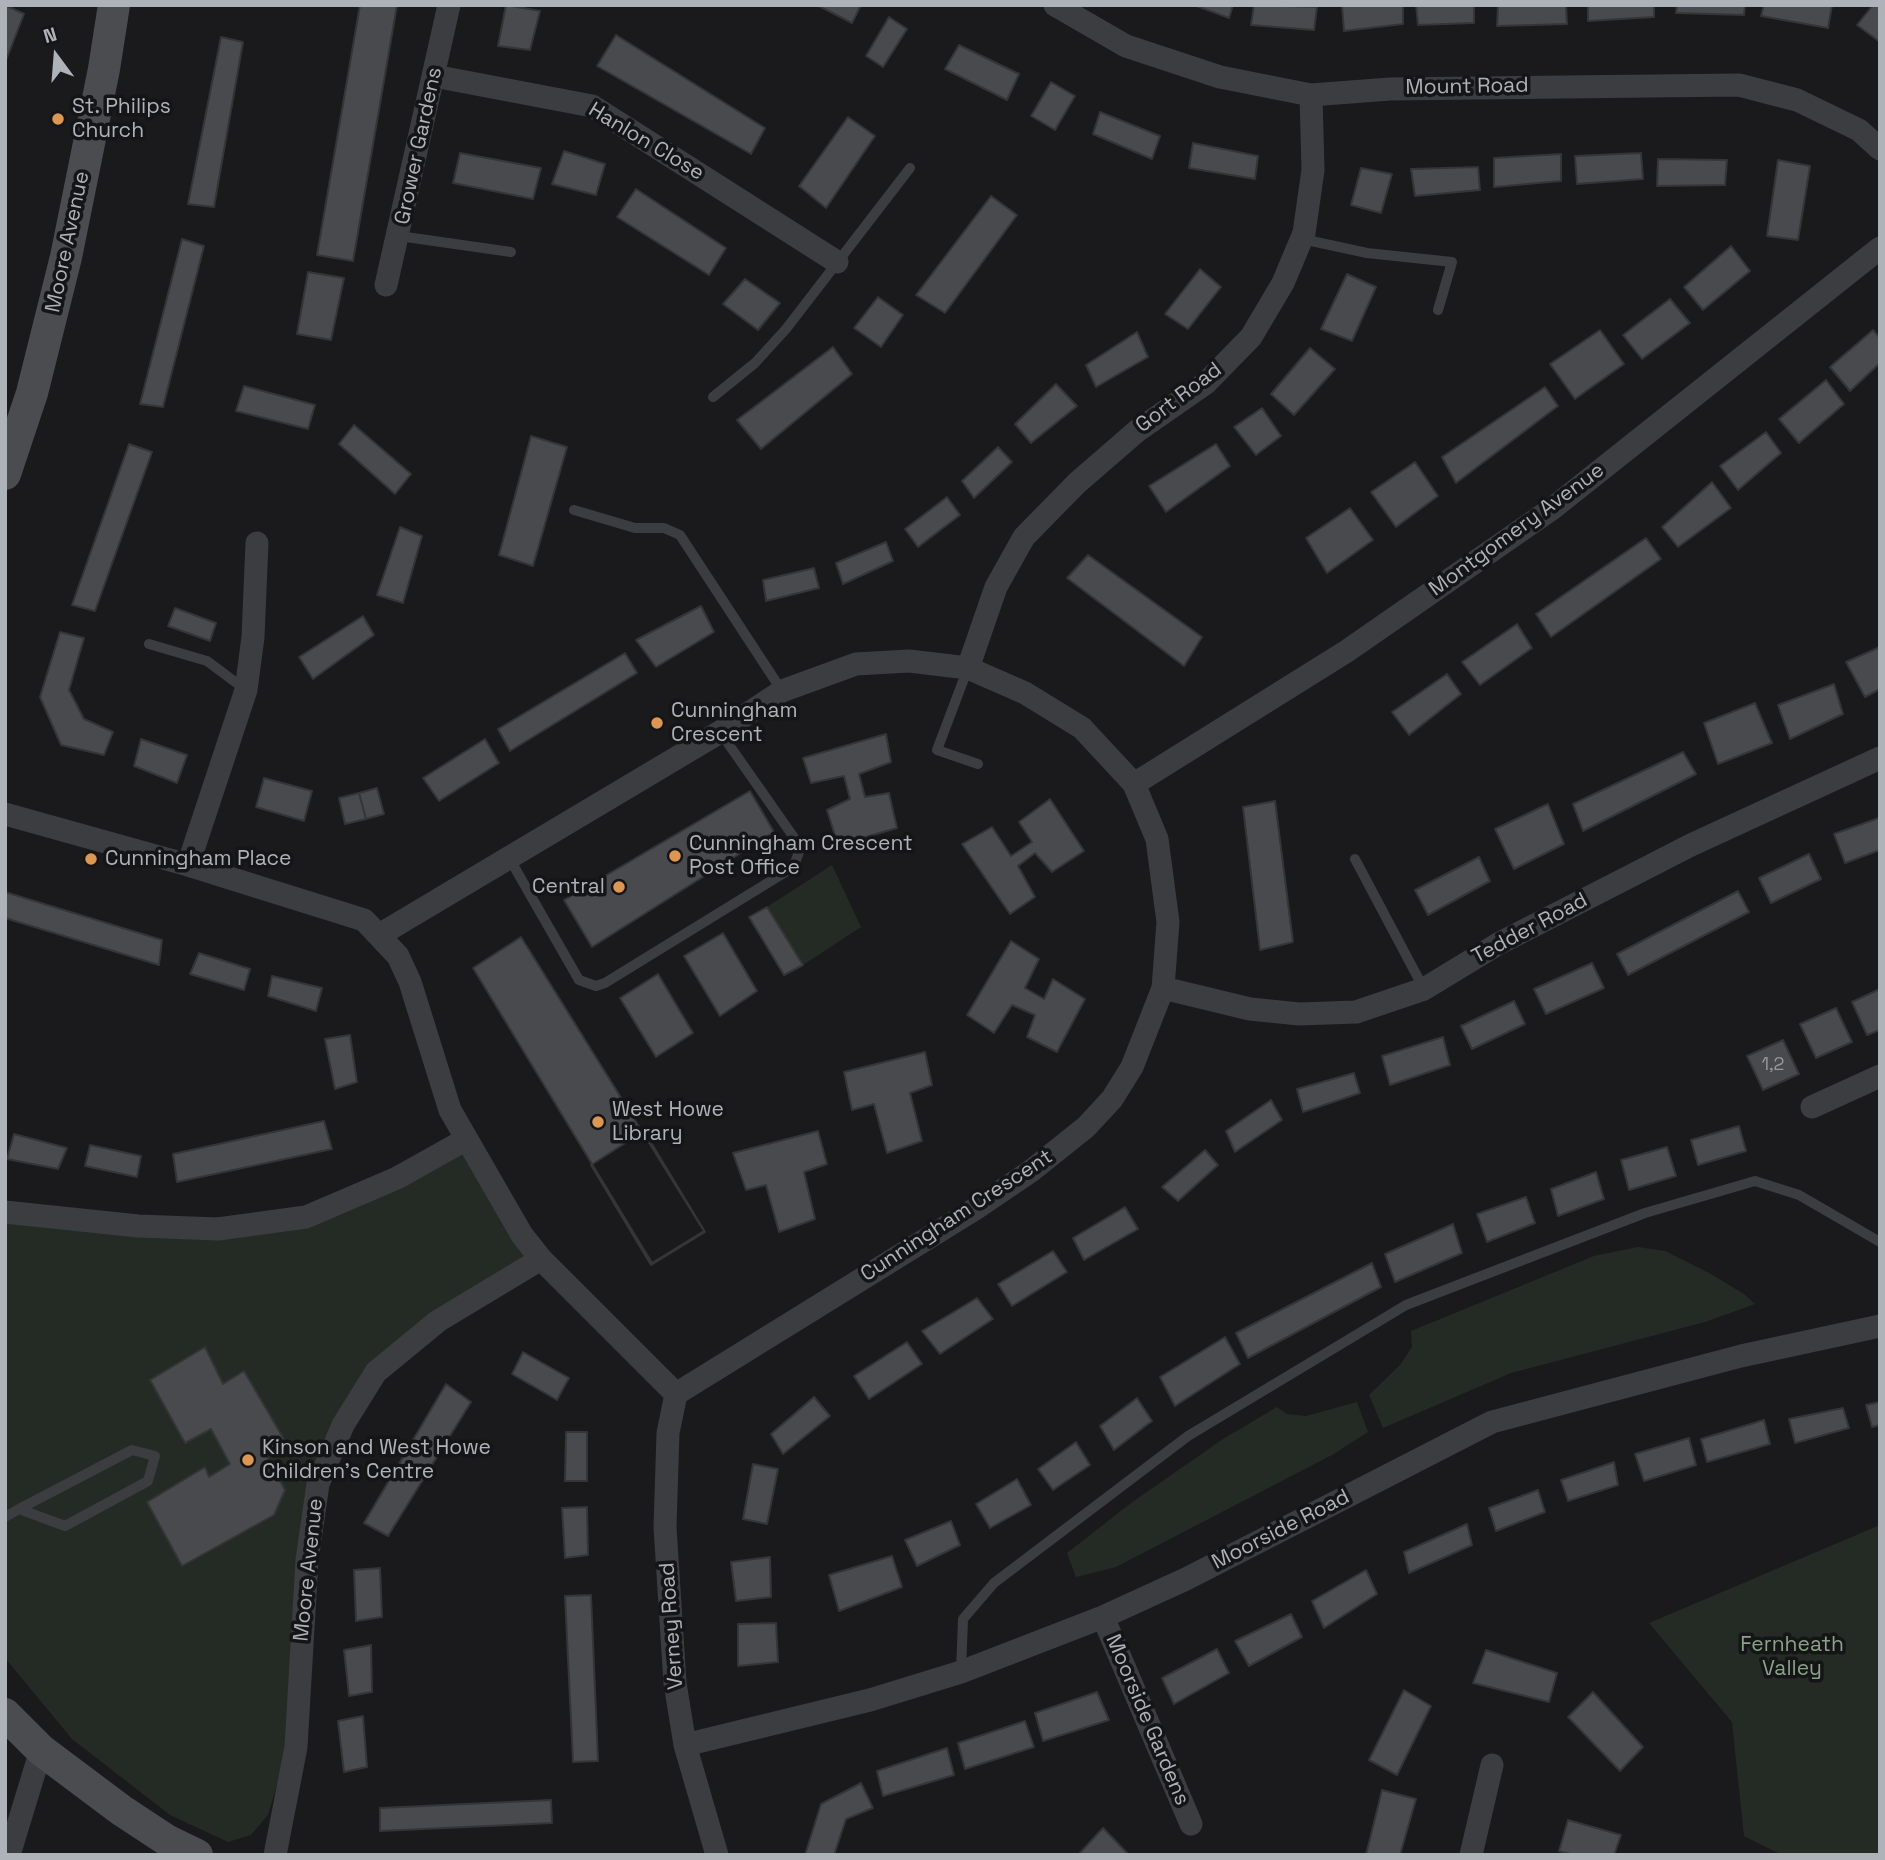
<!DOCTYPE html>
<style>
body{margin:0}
#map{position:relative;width:1885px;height:1860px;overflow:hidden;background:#1a1a1c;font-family:"Space Grotesk",sans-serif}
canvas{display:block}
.frame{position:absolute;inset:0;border:7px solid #aeb3b9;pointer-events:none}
.north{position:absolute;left:21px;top:21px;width:70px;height:70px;-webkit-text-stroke:5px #151517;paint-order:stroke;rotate:344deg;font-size:19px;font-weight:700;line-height:28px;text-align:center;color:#aeb3b9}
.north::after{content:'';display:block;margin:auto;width:24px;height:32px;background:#aeb3b9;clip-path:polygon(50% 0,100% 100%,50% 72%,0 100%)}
</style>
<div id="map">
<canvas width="1885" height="1860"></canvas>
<div class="frame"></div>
<div class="north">N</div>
</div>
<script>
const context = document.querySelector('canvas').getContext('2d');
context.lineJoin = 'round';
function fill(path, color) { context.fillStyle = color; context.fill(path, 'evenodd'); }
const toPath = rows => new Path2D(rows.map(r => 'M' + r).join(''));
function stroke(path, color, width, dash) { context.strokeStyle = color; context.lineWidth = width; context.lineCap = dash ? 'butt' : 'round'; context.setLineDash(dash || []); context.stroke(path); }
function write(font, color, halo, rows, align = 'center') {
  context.font = font + ' "Space Grotesk",sans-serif'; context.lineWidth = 7; context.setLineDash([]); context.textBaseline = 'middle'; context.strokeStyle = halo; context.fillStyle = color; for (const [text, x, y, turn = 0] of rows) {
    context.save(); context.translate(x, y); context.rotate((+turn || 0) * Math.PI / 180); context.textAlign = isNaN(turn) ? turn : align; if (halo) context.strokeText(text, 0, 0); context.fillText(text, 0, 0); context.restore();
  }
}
fill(toPath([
 [832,865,861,927,803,965,767,907],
 [465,1140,541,1259,376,1372,318,1484,284,1761,268,1815,251,1835,228,1842,170,1815,72,1739,5,1658,5,1212,74,1218,306,1217],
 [1638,1247,1665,1251,1711,1274,1744,1294,1755,1304,1705,1322,1511,1373,1383,1428,1369,1395,1400,1365,1412,1347,1411,1331,1594,1256],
 [1357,1402,1368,1432,1332,1455,1116,1567,1076,1577,1067,1553,1131,1503,1223,1439,1277,1407,1287,1414,1306,1416],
 [1880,1525,1880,1855,1782,1855,1744,1836,1732,1722,1649,1623]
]), '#242b24');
const building = toPath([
 [5,5,24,14,5,63,5,5],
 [360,5,397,5,353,261,317,255,360,5],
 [506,5,540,11,530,50,498,46,506,5],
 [817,5,861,5,852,23,817,5],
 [1194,5,1233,5,1229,18,1194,5],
 [1254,5,1317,7,1314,30,1251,25,1254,5],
 [1342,5,1403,5,1403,24,1344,31,1342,5],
 [1416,5,1474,5,1474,23,1418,25,1416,5],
 [1498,5,1566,5,1567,24,1497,26,1498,5],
 [1588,5,1654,5,1654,17,1588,21,1588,5],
 [1677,5,1745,5,1744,15,1676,13,1677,5],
 [1764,5,1832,5,1828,28,1761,16,1764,5],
 [1873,5,1880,5,1880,42,1857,25,1873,5],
 [889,17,907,29,883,67,866,56,889,17],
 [616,35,765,128,751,154,597,66,616,35],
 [221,37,243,42,214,207,188,204,221,37],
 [959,45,1019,74,1007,100,945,69,959,45],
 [1051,82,1075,96,1055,130,1031,116,1051,82],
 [1100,112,1160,136,1152,159,1093,134,1100,112],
 [848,117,875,136,826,208,799,186,848,117],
 [1193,143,1258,156,1255,179,1189,168,1193,143],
 [564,151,605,164,596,195,552,184,564,151],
 [460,153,541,168,533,199,453,183,460,153],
 [1641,153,1643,179,1577,184,1575,156,1641,153],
 [1561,154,1561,181,1494,187,1494,158,1561,154],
 [1658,159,1727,160,1725,185,1657,186,1658,159],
 [1778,160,1810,166,1798,240,1767,236,1778,160],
 [1478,167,1480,190,1415,196,1411,169,1478,167],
 [1361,168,1392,174,1381,213,1351,205,1361,168],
 [636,189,726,248,709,275,617,217,636,189],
 [991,196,1017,215,945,313,916,295,991,196],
 [182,239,204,246,163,407,140,404,182,239],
 [1731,246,1750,271,1703,310,1684,287,1731,246],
 [1200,269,1221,287,1188,329,1165,314,1200,269],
 [308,272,344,278,331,340,297,334,308,272],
 [1347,274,1376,287,1352,341,1321,329,1347,274],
 [745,279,780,303,758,330,723,304,745,279],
 [878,297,903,315,881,347,854,328,878,297],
 [1670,299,1690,323,1642,359,1623,335,1670,299],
 [1600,330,1624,364,1575,399,1550,364,1600,330],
 [1873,330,1880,338,1880,363,1850,391,1830,367,1873,330],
 [1137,332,1148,357,1096,387,1086,365,1137,332],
 [833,347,852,374,761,449,737,420,833,347],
 [1310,348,1335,369,1294,415,1271,394,1310,348],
 [1826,380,1844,404,1799,443,1779,419,1826,380],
 [1056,384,1077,406,1031,443,1015,424,1056,384],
 [244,386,315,405,308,429,236,411,244,386],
 [1545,387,1558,406,1456,483,1442,457,1545,387],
 [1262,408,1281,436,1256,455,1234,427,1262,408],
 [354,425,411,474,395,494,339,444,354,425],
 [1766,432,1781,453,1738,490,1720,466,1766,432],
 [531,436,567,447,533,566,499,555,531,436],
 [129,444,152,452,95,611,72,605,129,444],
 [1216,444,1230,466,1166,512,1149,486,1216,444],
 [998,447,1012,462,974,498,962,481,998,447],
 [1415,462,1438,496,1396,527,1371,492,1415,462],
 [1712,482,1731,508,1678,547,1662,527,1712,482],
 [947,497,960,515,918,547,905,529,947,497],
 [1350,508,1373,540,1327,573,1306,538,1350,508],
 [400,527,422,536,403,603,377,595,400,527],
 [1646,538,1661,559,1551,637,1536,614,1646,538],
 [886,542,893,561,843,584,836,563,886,542],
 [1088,555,1202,637,1184,666,1067,578,1088,555],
 [814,568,819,588,766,601,763,580,814,568],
 [701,606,714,632,656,667,636,640,701,606],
 [175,608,216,623,210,641,168,626,175,608],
 [363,616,374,635,313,679,299,657,363,616],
 [1517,624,1532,648,1480,685,1462,662,1517,624],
 [60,632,84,638,69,690,84,719,113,732,104,755,61,745,40,697,60,632],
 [1880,647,1880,689,1865,697,1846,662,1880,647],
 [625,653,637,673,510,751,498,729,625,653],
 [1447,674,1461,694,1409,735,1392,712,1447,674],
 [1834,684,1843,714,1790,739,1778,705,1834,684],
 [1755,703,1772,743,1718,764,1704,723,1755,703],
 [886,734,891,762,859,774,865,797,889,793,897,828,838,845,827,810,850,799,844,776,811,783,803,758,886,734],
 [141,739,187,755,177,783,134,766,141,739],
 [485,739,499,763,439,801,423,778,485,739],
 [1683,752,1696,774,1583,831,1573,804,1683,752],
 [264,778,312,791,304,821,256,807,264,778],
 [377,788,384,814,366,819,359,793,377,788],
 [750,791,774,832,592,947,564,900,750,791],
 [359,793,366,819,345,824,339,798,359,793],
 [1050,799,1084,851,1052,872,1035,853,1018,866,1035,897,1010,914,962,844,992,827,1011,856,1032,842,1019,822,1050,799],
 [1275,801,1293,942,1260,950,1243,807,1275,801],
 [1548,804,1564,844,1514,869,1495,829,1548,804],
 [1879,818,1880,850,1845,863,1834,834,1879,818],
 [1809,854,1821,879,1771,903,1759,878,1809,854],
 [1479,857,1490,881,1428,915,1415,890,1479,857],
 [1738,891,1749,912,1628,975,1617,954,1738,891],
 [5,892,162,940,159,965,5,918,5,892],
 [767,907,803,965,784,975,749,917,767,907],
 [723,933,757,991,720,1016,684,956,723,933],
 [521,937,704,1231,652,1263,473,968,521,937],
 [1011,941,1039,959,1025,988,1044,999,1053,979,1085,999,1057,1052,1027,1037,1035,1015,1012,1005,994,1033,967,1015,1011,941],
 [199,953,250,969,244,990,190,974,199,953],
 [1592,963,1604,988,1546,1014,1534,989,1592,963],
 [658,974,693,1033,656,1057,620,998,658,974],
 [272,976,322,988,316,1011,268,996,272,976],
 [1880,989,1880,1030,1867,1035,1852,1002,1880,989],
 [1514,1001,1525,1024,1472,1049,1461,1026,1514,1001],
 [1836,1008,1852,1042,1816,1058,1800,1024,1836,1008],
 [350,1035,357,1082,335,1089,325,1039,350,1035],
 [1443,1037,1450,1065,1390,1085,1382,1056,1443,1037],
 [1783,1040,1799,1074,1763,1090,1747,1056,1783,1040],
 [925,1052,932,1085,910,1093,922,1141,887,1153,874,1104,852,1110,844,1072,925,1052],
 [1354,1073,1360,1093,1303,1112,1297,1089,1354,1073],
 [1271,1100,1282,1120,1235,1152,1226,1131,1271,1100],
 [324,1121,332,1149,177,1182,173,1154,324,1121],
 [1739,1126,1746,1151,1698,1165,1691,1140,1739,1126],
 [644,1131,705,1232,651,1265,591,1165,644,1131],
 [818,1131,827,1164,804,1172,815,1219,779,1232,766,1185,746,1190,733,1153,818,1131],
 [14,1134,67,1148,58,1169,7,1159,14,1134],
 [90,1145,141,1156,137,1177,85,1166,90,1145],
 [1667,1147,1676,1176,1629,1190,1621,1160,1667,1147],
 [1205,1150,1218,1165,1178,1201,1162,1187,1205,1150],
 [1596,1172,1604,1199,1558,1216,1551,1189,1596,1172],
 [1526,1197,1535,1223,1487,1242,1477,1214,1526,1197],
 [1125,1207,1138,1229,1084,1260,1073,1238,1125,1207],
 [1453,1224,1462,1253,1395,1282,1385,1254,1453,1224],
 [1053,1251,1067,1272,1012,1306,998,1284,1053,1251],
 [1372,1263,1381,1287,1248,1358,1236,1333,1372,1263],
 [977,1298,993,1319,940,1354,922,1331,977,1298],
 [1225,1337,1240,1364,1175,1406,1160,1377,1225,1337],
 [907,1342,922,1364,869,1399,854,1376,907,1342],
 [205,1347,223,1384,244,1371,285,1441,267,1456,285,1490,274,1515,182,1566,147,1502,205,1467,209,1477,230,1464,211,1429,185,1443,150,1380,205,1347],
 [523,1352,569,1378,557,1400,512,1374,523,1352],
 [446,1384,471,1402,388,1536,364,1523,446,1384],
 [814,1397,830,1416,783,1454,771,1434,814,1397],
 [1137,1398,1152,1421,1114,1450,1100,1426,1137,1398],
 [1880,1402,1880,1425,1872,1427,1866,1405,1880,1402],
 [1843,1408,1849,1428,1795,1443,1789,1419,1843,1408],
 [1764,1420,1770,1444,1707,1462,1701,1439,1764,1420],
 [566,1432,587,1432,587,1481,565,1481,566,1432],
 [1689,1438,1696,1465,1644,1481,1635,1454,1689,1438],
 [1076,1442,1090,1465,1053,1490,1038,1469,1076,1442],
 [1614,1462,1618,1485,1568,1501,1561,1480,1614,1462],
 [753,1464,778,1469,767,1524,743,1519,753,1464],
 [1017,1479,1031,1505,990,1528,976,1504,1017,1479],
 [1538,1490,1545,1512,1496,1531,1489,1508,1538,1490],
 [587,1507,588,1555,565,1558,562,1508,587,1507],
 [951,1521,960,1545,917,1566,905,1540,951,1521],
 [1467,1524,1472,1545,1409,1573,1404,1552,1467,1524],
 [892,1556,902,1587,839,1611,829,1575,892,1556],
 [770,1557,771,1597,736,1601,731,1562,770,1557],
 [380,1568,382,1617,356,1621,354,1570,380,1568],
 [1366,1570,1377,1594,1324,1628,1312,1601,1366,1570],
 [591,1595,598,1761,573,1762,565,1596,591,1595],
 [1291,1614,1302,1637,1249,1666,1235,1641,1291,1614],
 [776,1623,778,1662,738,1666,738,1624,776,1623],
 [371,1645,372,1692,349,1696,344,1650,371,1645],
 [1217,1649,1229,1673,1174,1704,1162,1678,1217,1649],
 [1486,1650,1557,1673,1549,1702,1473,1683,1486,1650],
 [1404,1690,1431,1706,1397,1775,1369,1760,1404,1690],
 [1097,1692,1109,1720,1043,1741,1035,1713,1097,1692],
 [1593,1692,1643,1747,1620,1771,1568,1717,1593,1692],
 [363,1716,367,1767,344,1772,338,1721,363,1716],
 [1025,1721,1034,1747,965,1769,958,1743,1025,1721],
 [947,1748,954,1775,883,1796,877,1771,947,1748],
 [861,1783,873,1808,846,1819,834,1855,805,1855,821,1804,861,1783],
 [1382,1790,1416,1799,1400,1855,1366,1855,1382,1790],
 [551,1800,552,1823,380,1831,380,1808,551,1800],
 [1568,1820,1621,1835,1614,1855,1574,1855,1559,1851,1568,1820],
 [1103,1828,1129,1855,1078,1855,1103,1828]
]);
fill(building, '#494a4d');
stroke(building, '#343537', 2);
stroke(toPath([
 [399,236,511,252],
 [1302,239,1367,253,1452,262,1438,310],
 [713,397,755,363,786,329,910,168],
 [574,510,635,528,664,528,680,535,782,691],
 [149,644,207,661,246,690],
 [968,668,937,750,978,764],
 [508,856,579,980,596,986,605,983,792,868,796,860,799,852,795,839,720,732],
 [1355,859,1424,989],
 [5,1517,19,1509,132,1450,155,1456,148,1481,65,1526,19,1509],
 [961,1672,963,1619,994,1583,1188,1436,1406,1305,1645,1213,1755,1181,1799,1195,1880,1242]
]), '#3b3d40', 10);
stroke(toPath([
 [1055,5,1126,46,1220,77,1311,95,1390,89,1739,85,1797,100,1859,130,1880,149],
 [434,76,592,106,837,262],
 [386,285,449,5],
 [968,668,996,587,1024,537,1077,483,1137,431,1206,383,1251,337,1283,283,1304,233,1313,170,1311,95],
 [1134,784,1347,651,1553,508,1880,248],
 [5,814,188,865,364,920,398,956,410,982,450,1110,522,1235,541,1259,676,1394,975,1209,1031,1171,1086,1127,1112,1099,1132,1067,1163,988,1168,922,1157,839,1134,784,1082,728,1025,693,968,668,909,661,856,664,782,691,720,732,381,934],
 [188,865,246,690,253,637,257,543],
 [1163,988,1250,1009,1299,1014,1356,1012,1424,989,1498,944,1691,845,1880,758],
 [1812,1107,1880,1076],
 [5,1212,138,1226,218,1229,306,1217,397,1178,465,1140],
 [676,1394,668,1433,665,1527,675,1683,685,1745,717,1855],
 [1103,1617,1191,1824],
 [685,1745,870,1700,961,1672,1103,1617,1186,1579,1492,1422,1741,1356,1880,1326],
 [9,1855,41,1750],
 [275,1855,296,1747,307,1560,318,1484,343,1425,376,1372,438,1321,541,1259],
 [1471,1855,1492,1765]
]), '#3b3d40', 23);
stroke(toPath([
 [5,474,32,393,66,257,104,69,114,5],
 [5,1714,41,1750,121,1810,168,1841,197,1855]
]), '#4a4c50', 32);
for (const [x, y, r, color] of [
 [58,119,7,"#dc9852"],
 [657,723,7,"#dc9852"],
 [675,856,7,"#dc9852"],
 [91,859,7,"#dc9852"],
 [619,887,7,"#dc9852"],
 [598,1122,7,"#dc9852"],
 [248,1460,7,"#dc9852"]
]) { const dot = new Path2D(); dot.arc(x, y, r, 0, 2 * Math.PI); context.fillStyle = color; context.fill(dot); stroke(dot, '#151517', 2.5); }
write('18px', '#95999e', null, [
 ["1,2",1773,1065]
]);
write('21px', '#aeb3b9', '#151517', [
 ["Mount Road",1467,87,-1],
 ["Hanlon Close",646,142,31],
 ["Grower Gardens",419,146,-78],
 ["Moore Avenue",68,242,-78],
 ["Gort Road",1179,398,-37],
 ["Montgomery Avenue",1517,530,-36],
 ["Tedder Road",1530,929,-28],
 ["Cunningham Crescent",957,1216,-33],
 ["Moorside Road",1281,1530,-27],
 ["Moore Avenue",309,1570,-84],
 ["Verney Road",672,1626,-94],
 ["Moorside Gardens",1147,1720,67]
]);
write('21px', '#aeb3b9', '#151517', [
 ["St. Philips",72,107],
 ["Church",72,131],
 ["Cunningham",671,711],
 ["Crescent",671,735],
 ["Cunningham Crescent",689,844],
 ["Post Office",689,868],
 ["Cunningham Place",105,859],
 ["Central",605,887,"right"],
 ["West Howe",612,1110],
 ["Library",612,1134],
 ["Kinson and West Howe",262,1448],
 ["Children's Centre",262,1472]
], 'left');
write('21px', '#8aa288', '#151517', [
 ["Fernheath",1792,1645],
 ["Valley",1792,1669]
]);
</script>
